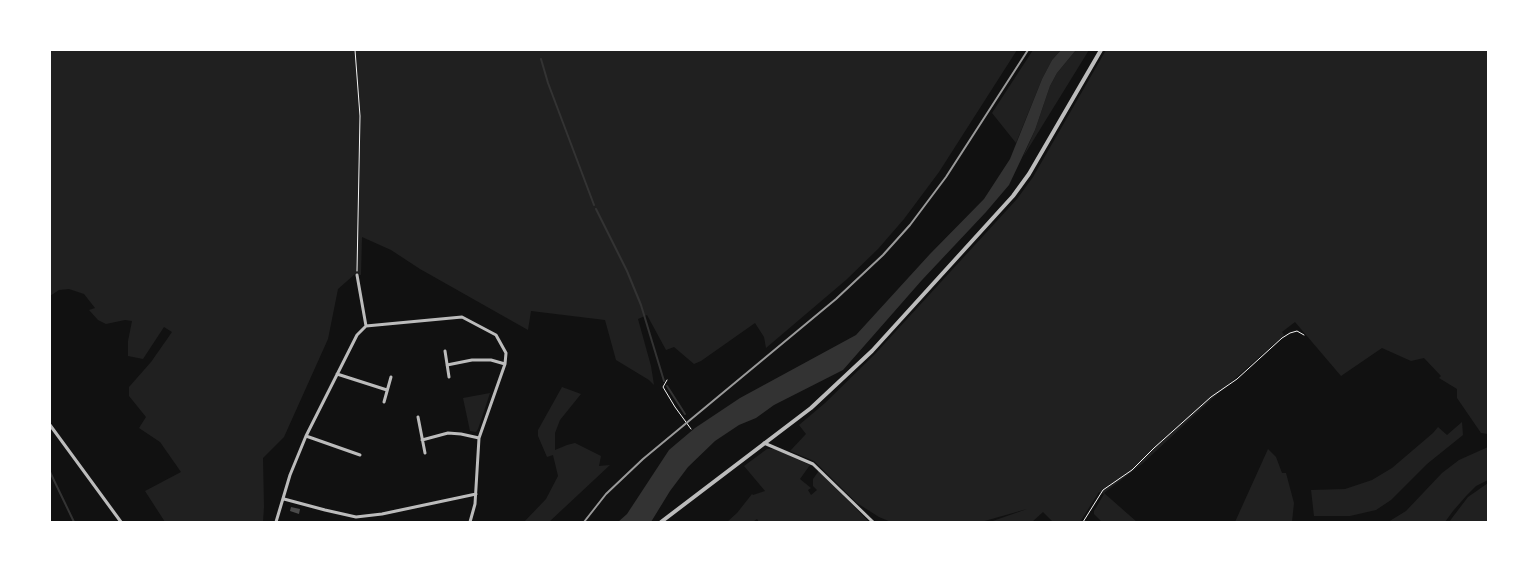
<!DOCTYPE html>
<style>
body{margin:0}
#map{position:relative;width:1538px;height:572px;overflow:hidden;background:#111;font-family:"Alegreya Sans",sans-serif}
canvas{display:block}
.frame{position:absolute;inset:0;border:51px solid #fff;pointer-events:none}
</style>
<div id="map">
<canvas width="1538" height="572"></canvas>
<div class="frame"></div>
</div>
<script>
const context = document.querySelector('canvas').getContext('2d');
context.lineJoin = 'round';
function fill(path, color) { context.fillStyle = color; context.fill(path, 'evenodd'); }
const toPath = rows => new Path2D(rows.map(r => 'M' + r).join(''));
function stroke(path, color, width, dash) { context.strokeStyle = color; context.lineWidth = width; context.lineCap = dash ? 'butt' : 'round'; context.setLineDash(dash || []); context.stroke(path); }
fill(toPath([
 [50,50,1017,50,939,172,904,219,878,249,846,280,766,348,764,337,755,323,701,361,694,364,674,347,666,350,647,315,638,319,651,366,654,385,649,380,616,360,605,320,531,311,528,330,420,269,391,250,362,237,361,275,355,274,338,289,328,339,284,437,263,458,264,507,263,522,165,522,145,491,181,472,160,442,139,428,146,417,129,396,129,387,151,362,172,332,164,327,143,359,128,356,128,341,132,321,125,320,106,324,98,320,89,310,95,308,84,294,69,289,59,290,50,296],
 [1033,50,1061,50,1052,60,1042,79,1016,143,992,113],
 [1076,50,1089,50,1023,157,1035,130,1050,86,1057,73],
 [1106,50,1488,50,1488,434,1481,433,1457,398,1457,389,1439,378,1441,376,1424,358,1411,361,1382,348,1341,376,1295,322,1282,332,1284,335,1213,398,1142,464,1104,493,1137,522,1102,522,1094,514,1094,511,1104,494,1099,492,1080,522,1053,522,1043,512,1032,522,990,522,1027,509,981,522,891,522,879,517,857,503,814,461,790,451,806,434,799,425,825,403,875,354,1017,199,1033,177],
 [562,387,581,394,560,420,555,433,555,450,567,445,575,443,601,456,599,466,610,465,549,522,524,522,546,499,558,476,553,455,547,457,538,436,538,430],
 [490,393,478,429,476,432,470,431,463,398],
 [1462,422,1463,435,1427,464,1391,500,1376,510,1350,516,1314,516,1311,490,1345,489,1372,480,1392,468,1433,433,1438,427,1447,435],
 [1488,447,1488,480,1476,486,1467,495,1453,511,1445,522,1388,522,1406,511,1442,473,1459,460],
 [767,449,775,449,810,465,800,479,811,488,808,490,811,495,817,490,813,486,813,479,818,472,818,470,869,522,759,522,757,519,753,522,727,522,737,513,752,494,753,495,765,491,744,466],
 [1268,449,1276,457,1282,473,1286,473,1294,503,1292,522,1235,522],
 [1488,483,1488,522,1449,522,1468,497]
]), '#202020');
fill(toPath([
 [1061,50,1076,50,1057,73,1050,86,1035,130,1009,185,986,212,922,280,843,370,774,405,756,418,739,425,715,441,688,467,670,491,651,522,618,522,627,514,669,450,676,444,695,428,740,398,856,335,930,254,984,199,1010,159,1042,79,1052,60]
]), '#333');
stroke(toPath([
 [541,59,548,83,594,205],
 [596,209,627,271,641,305,664,381],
 [667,386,685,414],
 [50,472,74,522]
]), '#333', 2);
fill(toPath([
 [291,507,300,509,299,514,290,511]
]), '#4a4a4a');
stroke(toPath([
 [355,50,360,116,357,271],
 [667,380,663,387,675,407,691,429],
 [1083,522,1103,490,1132,470,1154,448,1211,397,1237,379,1282,338,1290,333,1297,331,1304,335]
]), '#f5f5f5', 1);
stroke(toPath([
 [357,275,366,326],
 [445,351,449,377],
 [447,365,472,360,491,360,505,364],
 [337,374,387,390],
 [384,402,391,377],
 [418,417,425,453],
 [50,425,121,522],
 [306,436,360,455],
 [422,440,448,433,461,434,479,438],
 [764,443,813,464,873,522],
 [284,499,325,510,356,517,382,514,476,494],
 [276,522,290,475,306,436,357,335,366,326,462,317,496,335,506,353,505,364,479,438,475,504,470,522]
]), '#bcbcbc', 3);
stroke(toPath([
 [661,522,811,408,872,351,1013,196,1029,174,1101,50]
]), '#bcbcbc', 4);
stroke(toPath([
 [584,522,606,494,643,459,836,299,883,255,910,225,946,177,1028,50]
]), '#9a9a9a', 2);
</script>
